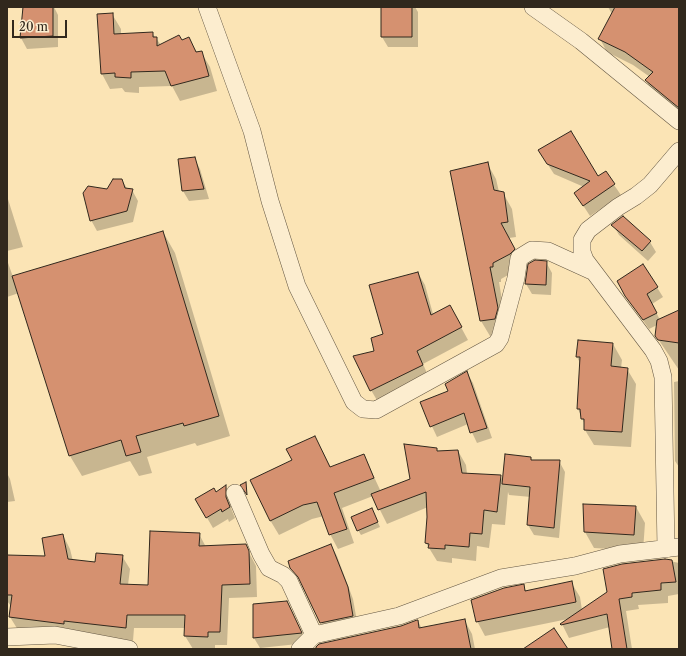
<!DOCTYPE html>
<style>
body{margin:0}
#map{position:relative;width:686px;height:656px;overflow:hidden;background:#fbe4b5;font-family:"Libre Caslon Text",serif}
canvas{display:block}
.frame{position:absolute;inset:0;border:8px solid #31281d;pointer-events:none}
.scale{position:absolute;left:12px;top:20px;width:55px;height:18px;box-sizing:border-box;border:2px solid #31281d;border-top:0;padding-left:5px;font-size:12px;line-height:14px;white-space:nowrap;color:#31281d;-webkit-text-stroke:3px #fcedcf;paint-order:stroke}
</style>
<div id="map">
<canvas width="686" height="656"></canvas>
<div class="frame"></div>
<div class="scale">20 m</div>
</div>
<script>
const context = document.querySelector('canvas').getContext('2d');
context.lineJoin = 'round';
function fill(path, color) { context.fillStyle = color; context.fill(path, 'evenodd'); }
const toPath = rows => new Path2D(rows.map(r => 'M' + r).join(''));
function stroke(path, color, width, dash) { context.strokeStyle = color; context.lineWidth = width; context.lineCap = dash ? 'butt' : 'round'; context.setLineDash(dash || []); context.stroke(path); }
fill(toPath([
 [24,7,54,7,58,15,58,47,27,49,21,38],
 [382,7,415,7,418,12,418,47,388,47,382,37],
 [608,7,679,7,679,114,653,93,646,80,650,77,633,65,607,52,600,39,612,14],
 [112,14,121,29,121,35,152,33,161,45,182,41,188,38,197,52,201,52,210,67,217,91,180,101,172,86,139,87,139,93,125,92,122,88,110,89,102,74],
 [539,151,598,177,605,172,621,195,590,216,575,193,584,187,554,174],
 [194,158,200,169,209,199,189,201,183,191],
 [487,163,496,179,499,192,503,193,512,209,516,237,509,238,523,265,519,269,501,279,501,282,499,282,506,324,503,334,490,336,481,321],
 [122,180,128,190,132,190,138,201,133,222,97,231,91,220,107,190],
 [7,196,23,247,7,251],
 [613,225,650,242,656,252,648,261,619,235],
 [163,232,175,253,230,436,197,446,195,443,147,457,152,473,139,476,130,461,82,476,70,456,19,293,7,297,7,260,13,277],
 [546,262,552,273,551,295,532,294,526,284],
 [643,265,663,297,652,304,660,320,679,311,679,370,656,336,657,325,649,329,626,296],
 [418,273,425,285,433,314,456,318,468,340,423,364,429,378,378,402,371,390,376,351],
 [613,344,622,360,621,368,627,369,636,384,631,447,594,445,585,430,585,425,578,409,580,363,577,357],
 [467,373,473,383,492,438,477,443,468,424,437,437,421,403,449,391],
 [679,381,679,467,675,461,674,382],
 [436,449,438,452,458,451,466,465,467,474,500,476,504,482,531,458,532,461,559,461,565,472,559,538,534,535,528,525,531,497,509,495,508,492,505,525,492,524,489,548,477,546,476,561,452,558,452,563,437,561,426,543,428,507,387,524,373,496,342,508,354,543,338,549,330,534,324,516,312,519,279,535,270,520,323,452,331,468,364,455,381,492,412,479],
 [7,473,10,479,15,501,7,502],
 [226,487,232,497,231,508,235,518,229,522,228,519,213,528,196,499,216,493],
 [636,507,645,523,643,551,594,548,585,532],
 [374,514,380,527,361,535,358,530],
 [199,534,206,547,245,545,256,566,257,597,229,598,227,645,215,645,215,649,193,649,185,636,186,628,134,628,133,641,18,630,10,617,11,606,7,601,7,556,46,557,63,535,70,549,73,561,96,563,122,556,130,569,128,585,149,586],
 [331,545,337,556,353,599,358,627,327,634,303,585,291,568],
 [665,560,679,563,679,594,668,596,668,603,638,605,639,609,626,611,632,649,613,649,610,627,569,638,562,624,568,619,485,636,477,621,523,586,527,592,571,582,580,597,582,610],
 [612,613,597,617,600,614],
 [287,602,307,643,260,648,254,638],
 [418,621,422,629,465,621,472,634,475,649,317,649]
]), '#0003');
const building = toPath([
 [23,7,53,7,53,36,20,38,23,7],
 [381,7,412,7,412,37,381,37,381,7],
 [615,7,679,7,679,108,645,80,653,72,625,52,598,39,615,7],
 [113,13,114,34,153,32,153,37,157,37,157,46,179,35,182,40,189,37,196,52,202,51,209,76,171,86,165,71,131,72,131,78,115,77,115,73,101,74,97,14,113,13],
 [571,131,598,176,606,171,615,184,583,206,574,193,590,181,547,164,538,150,571,131],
 [195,157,204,189,182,191,178,159,195,157],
 [488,162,494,190,504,192,508,222,501,223,515,249,510,254,493,263,493,267,490,267,498,308,495,319,480,321,450,171,488,162],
 [113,179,122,179,125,188,133,189,127,211,90,221,83,193,88,186,107,189,113,179],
 [623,216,651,241,642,251,611,225,623,216],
 [163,231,219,416,184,426,183,423,136,436,141,452,126,456,121,440,69,456,12,276,163,231],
 [535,260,547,261,546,285,525,284,528,264,535,260],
 [643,264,658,287,647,294,657,313,643,320,625,296,617,281,643,264],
 [418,272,431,315,450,305,462,327,417,351,423,365,370,391,353,356,374,351,371,338,383,334,369,285,418,272],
 [679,310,679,343,658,340,655,336,657,320,679,310],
 [578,340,613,343,611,366,628,368,622,432,584,430,584,419,581,419,580,409,577,409,580,357,576,357,578,340],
 [467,371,487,428,470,433,464,413,430,427,420,402,448,391,445,384,467,371],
 [315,436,330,467,364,454,374,478,334,493,347,529,329,535,317,502,303,505,270,521,250,480,292,460,286,449,315,436],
 [404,444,437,448,437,451,458,450,462,473,501,475,497,512,484,510,482,534,470,533,469,547,445,545,445,549,428,548,429,544,425,543,427,517,426,492,378,510,371,494,410,479,404,444],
 [505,454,531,457,531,460,560,460,554,528,527,525,530,487,502,484,505,454],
 [246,482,247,495,240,485,246,482],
 [226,485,226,497,230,507,222,512,221,509,206,518,195,499,214,488,216,492,226,485],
 [583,504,636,506,634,535,584,532,583,504],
 [372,508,378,522,357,531,351,517,372,508],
 [150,531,200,533,199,546,246,544,249,551,250,584,222,585,220,632,208,632,208,637,184,636,185,615,127,615,126,628,64,621,64,624,9,617,12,595,7,595,7,555,45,556,42,538,63,534,68,559,95,562,96,553,123,555,120,584,148,585,150,531],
 [331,544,348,587,353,616,320,623,298,577,290,568,288,561,331,544],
 [665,559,672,560,676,582,661,583,661,590,632,593,632,597,619,599,627,649,612,649,607,614,561,625,560,624,607,592,603,569,622,564,665,559],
 [572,581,576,602,476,622,471,600,504,588,524,584,525,591,572,581],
 [287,601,302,633,253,638,253,604,287,601],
 [465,619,471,649,316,649,316,647,319,644,401,626,417,620,418,620,419,628,465,619],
 [554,628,568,649,523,649,554,628]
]);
fill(building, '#d59170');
stroke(building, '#31281d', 1);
const minor = toPath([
 [207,7,252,131,270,201,297,286,354,402,363,409,376,410,496,344,500,338,516,278,519,258,532,250,548,251,592,271],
 [533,7,581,41,679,121],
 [235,493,261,554,269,568,283,575,289,581,314,635],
 [666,549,663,377,659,361,653,350,585,260,582,252,582,240,588,230,618,207,636,196,650,185,679,151],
 [7,637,55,635,129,649],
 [300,649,314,635,399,616,501,578,575,566,620,554,679,547]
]);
stroke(minor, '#645743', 18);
stroke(minor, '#fcedcf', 17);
</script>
